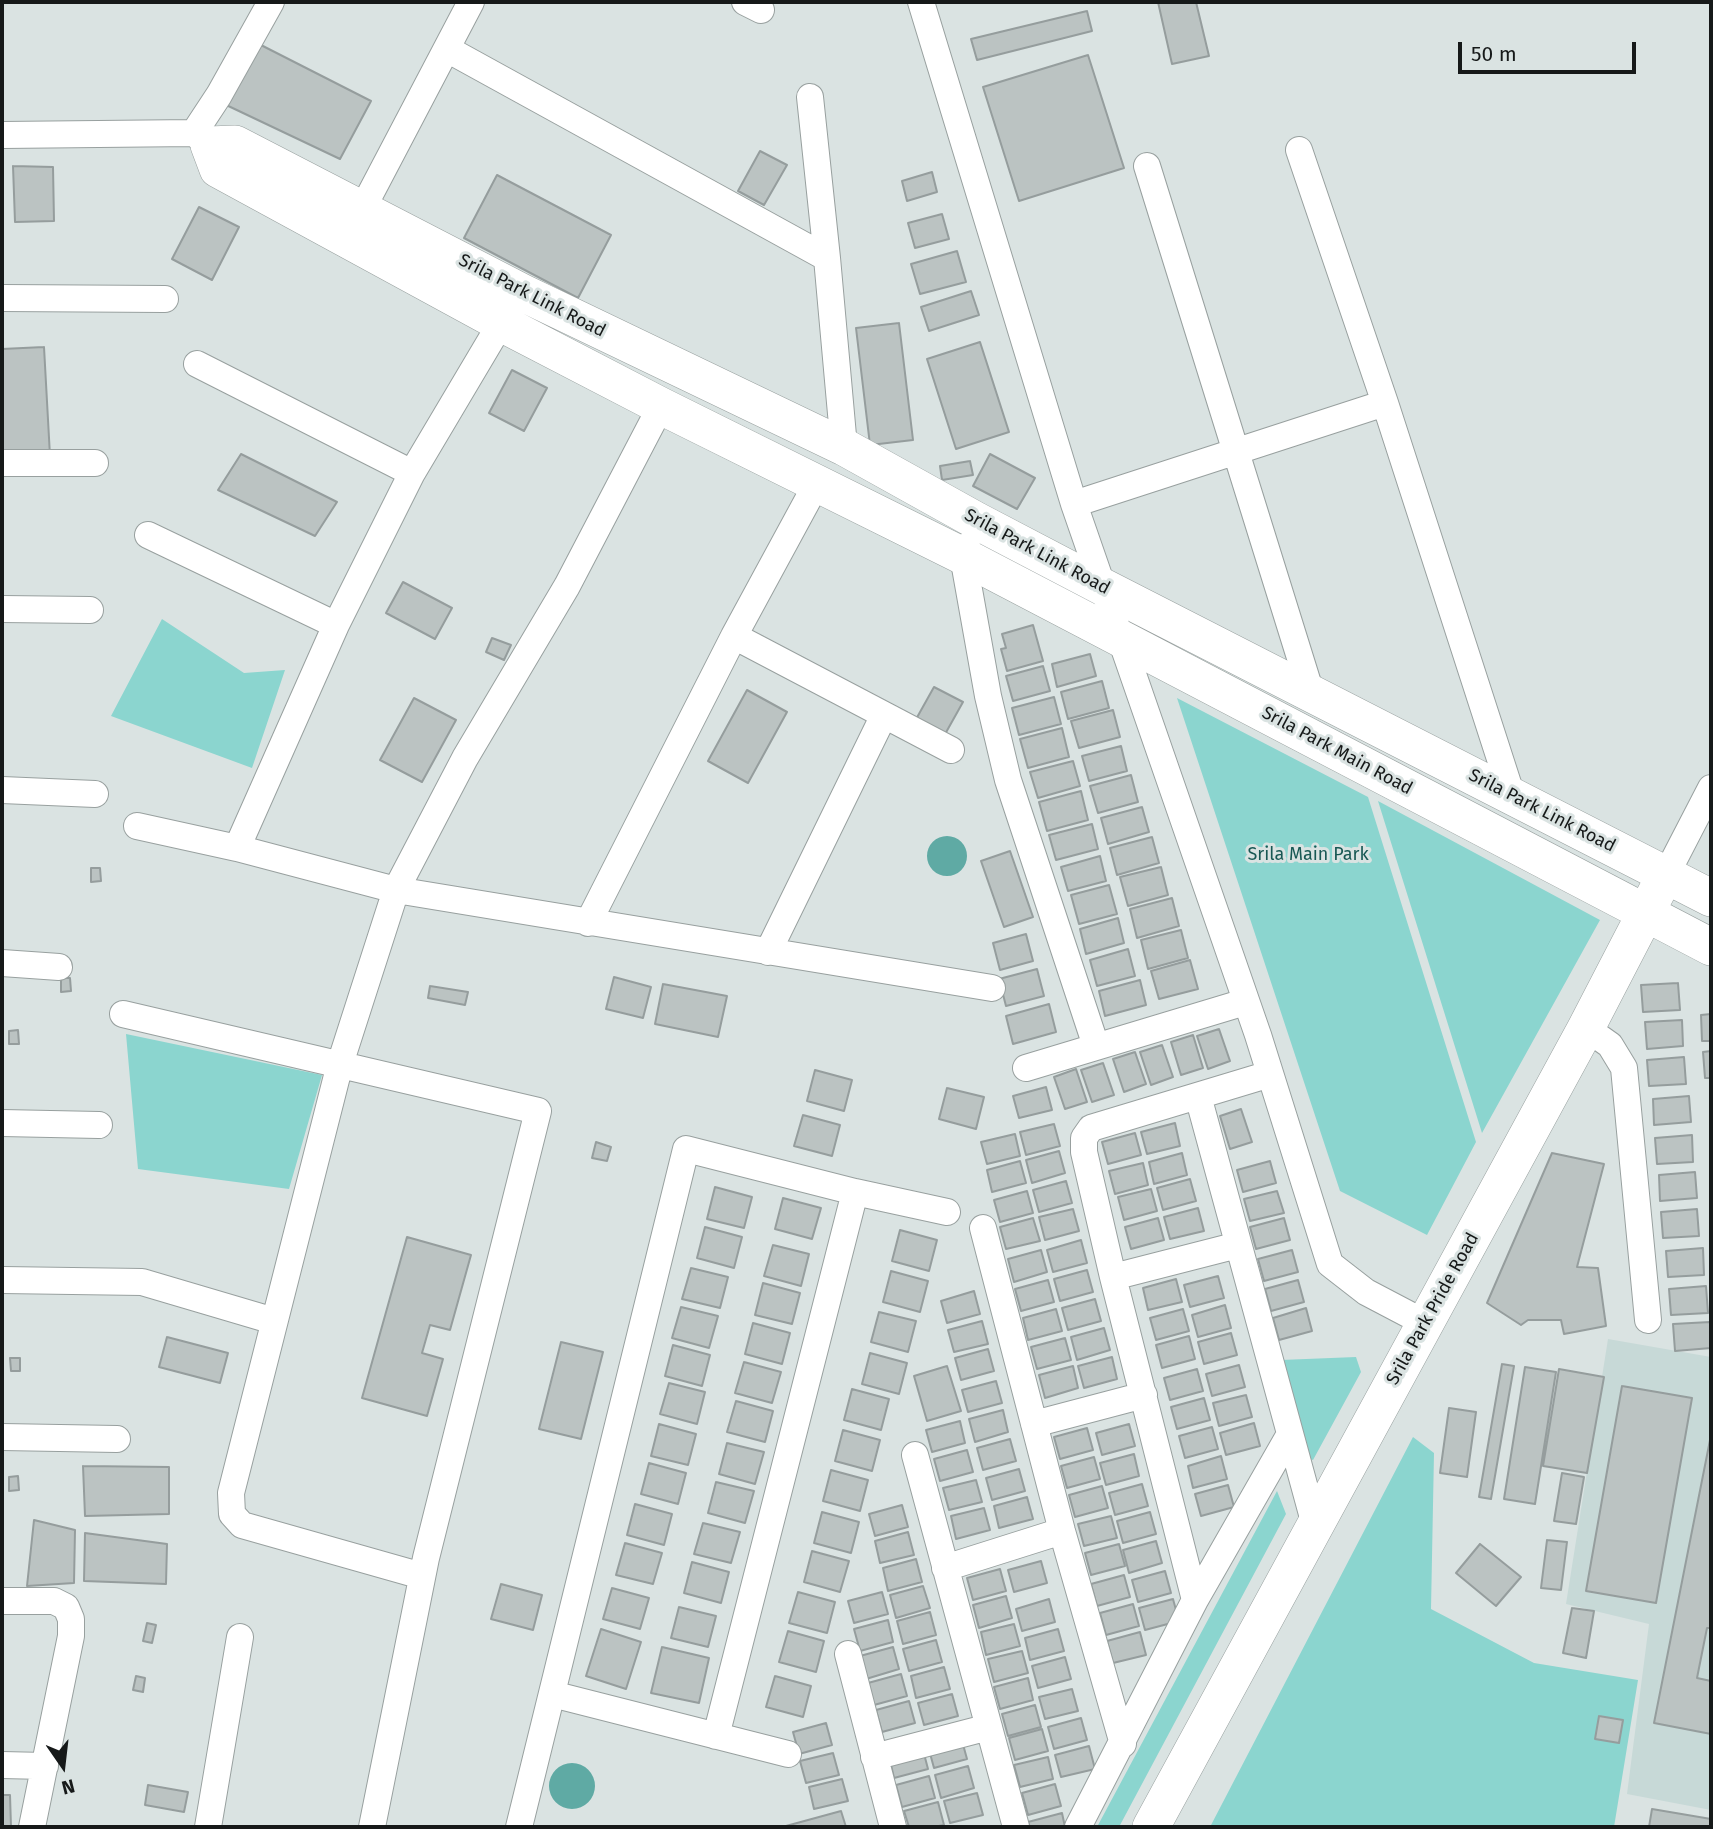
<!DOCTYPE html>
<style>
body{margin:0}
#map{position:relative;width:1713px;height:1829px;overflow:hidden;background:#dae3e2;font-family:"Fira Sans",sans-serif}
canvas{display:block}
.frame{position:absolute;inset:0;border:4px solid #161919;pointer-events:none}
.north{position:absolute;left:28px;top:1731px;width:70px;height:70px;-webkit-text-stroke:5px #dae3e2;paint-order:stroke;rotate:166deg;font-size:19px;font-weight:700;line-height:28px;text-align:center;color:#161919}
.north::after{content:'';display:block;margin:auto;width:24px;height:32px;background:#161919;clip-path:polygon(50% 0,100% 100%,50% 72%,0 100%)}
.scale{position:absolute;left:1458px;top:42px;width:178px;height:32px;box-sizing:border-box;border:4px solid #161919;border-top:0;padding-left:9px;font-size:21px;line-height:24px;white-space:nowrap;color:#161919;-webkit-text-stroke:5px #dae3e2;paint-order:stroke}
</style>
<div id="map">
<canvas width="1713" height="1829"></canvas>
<div class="frame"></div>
<div class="north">N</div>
<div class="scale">50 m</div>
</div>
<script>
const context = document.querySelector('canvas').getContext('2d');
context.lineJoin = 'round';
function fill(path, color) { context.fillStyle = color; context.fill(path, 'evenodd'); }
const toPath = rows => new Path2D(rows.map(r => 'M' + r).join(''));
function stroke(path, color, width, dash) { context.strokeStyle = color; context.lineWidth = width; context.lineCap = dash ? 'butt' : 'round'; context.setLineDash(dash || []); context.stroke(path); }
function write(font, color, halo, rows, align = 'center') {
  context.font = font + ' "Fira Sans",sans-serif'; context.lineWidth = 6; context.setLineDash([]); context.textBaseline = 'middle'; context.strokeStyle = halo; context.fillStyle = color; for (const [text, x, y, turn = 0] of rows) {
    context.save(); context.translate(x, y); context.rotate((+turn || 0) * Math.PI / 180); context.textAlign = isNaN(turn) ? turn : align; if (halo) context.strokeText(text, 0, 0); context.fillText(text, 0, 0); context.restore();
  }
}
fill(toPath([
 [1608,1339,1711,1357,1711,1810,1627,1794,1649,1624,1566,1604]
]), '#c7d9d7');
fill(toPath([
 [162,619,244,673,285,670,252,768,111,716],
 [1177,698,1368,797,1476,1142,1427,1235,1340,1191],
 [1378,801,1600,920,1482,1133],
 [126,1034,322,1075,289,1189,138,1169],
 [1356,1357,1361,1372,1313,1460,1307,1458,1281,1360],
 [1413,1437,1434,1453,1431,1609,1534,1663,1638,1680,1614,1827,1210,1827],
 [1277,1491,1286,1514,1119,1827,1097,1827]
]), '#8bd5cf');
fill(toPath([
 '927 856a20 20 0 1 1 40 0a20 20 0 1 1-40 0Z',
 '549 1786a23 23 0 1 1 46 0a23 23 0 1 1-46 0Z'
]), '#5faaa4');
const building = toPath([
 [1158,2,1196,2,1209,56,1172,64,1158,2],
 [1087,11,1092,31,977,60,971,39,1087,11],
 [255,42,371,101,340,159,222,103,255,42],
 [1088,55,1124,168,1019,201,983,87,1088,55],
 [760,151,787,165,764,205,738,191,760,151],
 [13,166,53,167,54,221,15,222,13,166],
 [932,172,937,192,907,201,902,181,932,172],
 [497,175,611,235,578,298,464,238,497,175],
 [199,207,239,227,212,280,172,259,199,207],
 [942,214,949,239,915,248,908,223,942,214],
 [957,251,966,282,920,294,911,264,957,251],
 [971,291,979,315,929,331,921,307,971,291],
 [899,323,913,440,870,445,856,328,899,323],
 [980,342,1009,432,956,449,927,359,980,342],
 [44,347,50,456,2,456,2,349,44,347],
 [512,370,547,388,524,431,489,413,512,370],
 [241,454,337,502,315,536,218,490,241,454],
 [990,454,1035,478,1017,509,973,486,990,454],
 [970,461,973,475,942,480,940,466,970,461],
 [403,582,452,608,435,639,386,613,403,582],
 [1033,625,1043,661,1007,671,1001,649,1006,648,1002,634,1033,625],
 [492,638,511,645,504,660,486,652,492,638],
 [1090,654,1096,676,1057,687,1052,664,1090,654],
 [1043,666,1050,691,1013,701,1006,676,1043,666],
 [1102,681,1109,708,1068,719,1061,692,1102,681],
 [934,687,963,702,944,736,915,721,934,687],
 [747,690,787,712,748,783,708,761,747,690],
 [1054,697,1061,724,1019,735,1012,708,1054,697],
 [414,698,456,720,422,782,380,760,414,698],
 [1113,710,1120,737,1079,748,1071,721,1113,710],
 [1062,728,1069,757,1028,768,1020,739,1062,728],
 [1121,746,1127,771,1089,781,1082,756,1121,746],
 [1073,761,1080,786,1038,798,1030,772,1073,761],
 [1131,775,1138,802,1098,813,1090,786,1131,775],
 [1081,791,1088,820,1047,831,1039,802,1081,791],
 [1142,807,1149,832,1108,844,1101,818,1142,807],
 [1092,824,1098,849,1056,860,1049,835,1092,824],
 [1152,837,1159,863,1117,875,1110,848,1152,837],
 [1010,851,1033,917,1004,927,981,861,1010,851],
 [1100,856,1106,881,1068,891,1061,867,1100,856],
 [1161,867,1168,895,1128,906,1120,877,1161,867],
 [91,868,100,868,101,881,91,882,91,868],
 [1109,885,1117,914,1079,924,1071,895,1109,885],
 [1172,898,1179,926,1137,938,1130,909,1172,898],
 [1118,918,1124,943,1086,954,1080,929,1118,918],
 [1181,930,1188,958,1148,969,1141,940,1181,930],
 [1026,934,1033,961,1000,970,993,943,1026,934],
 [1128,949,1135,976,1097,986,1090,960,1128,949],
 [1190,960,1198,989,1159,999,1151,971,1190,960],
 [1037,969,1044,996,1006,1006,999,979,1037,969],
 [614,977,651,987,643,1018,606,1009,614,977],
 [61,978,70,978,71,991,61,992,61,978],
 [1140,980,1146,1005,1105,1016,1099,991,1140,980],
 [1678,983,1680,1010,1643,1012,1641,985,1678,983],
 [663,984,727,996,718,1037,655,1024,663,984],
 [430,986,468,992,465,1005,428,998,430,986],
 [1049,1004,1056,1032,1013,1044,1006,1016,1049,1004],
 [1711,1014,1711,1041,1702,1041,1701,1015,1711,1014],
 [1682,1020,1683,1046,1647,1049,1645,1022,1682,1020],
 [1219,1029,1230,1061,1208,1069,1197,1036,1219,1029],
 [18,1030,19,1044,9,1044,9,1031,18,1030],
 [1193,1035,1203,1068,1181,1075,1171,1042,1193,1035],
 [1162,1045,1173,1077,1151,1085,1140,1052,1162,1045],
 [1711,1051,1711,1078,1705,1078,1703,1052,1711,1051],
 [1135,1052,1146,1084,1124,1092,1113,1059,1135,1052],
 [1684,1057,1686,1084,1649,1086,1647,1060,1684,1057],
 [1103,1063,1114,1095,1092,1102,1081,1070,1103,1063],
 [1076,1069,1087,1102,1065,1109,1054,1077,1076,1069],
 [815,1070,852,1080,844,1111,807,1101,815,1070],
 [1046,1087,1052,1110,1019,1118,1013,1096,1046,1087],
 [947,1088,984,1097,976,1129,939,1119,947,1088],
 [1689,1096,1691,1122,1654,1125,1653,1099,1689,1096],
 [1241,1109,1252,1142,1230,1149,1220,1116,1241,1109],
 [803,1115,840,1125,832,1156,794,1146,803,1115],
 [1175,1123,1180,1146,1147,1154,1141,1132,1175,1123],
 [1054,1124,1060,1146,1026,1155,1020,1132,1054,1124],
 [1135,1133,1141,1155,1108,1164,1102,1142,1135,1133],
 [1015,1134,1020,1156,987,1164,981,1142,1015,1134],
 [1692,1135,1693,1162,1657,1164,1655,1138,1692,1135],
 [596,1142,611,1147,607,1161,592,1158,596,1142],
 [1059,1151,1065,1173,1032,1183,1026,1160,1059,1151],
 [1182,1153,1187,1175,1154,1184,1149,1162,1182,1153],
 [1552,1153,1604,1164,1577,1267,1598,1268,1606,1326,1564,1334,1561,1320,1528,1320,1521,1325,1487,1303,1552,1153],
 [1020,1161,1026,1183,992,1192,987,1170,1020,1161],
 [1270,1161,1276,1183,1243,1192,1237,1170,1270,1161],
 [1143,1163,1148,1185,1115,1194,1109,1171,1143,1163],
 [1695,1172,1697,1198,1660,1201,1659,1175,1695,1172],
 [1190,1179,1196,1201,1163,1210,1157,1188,1190,1179],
 [1066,1181,1072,1203,1039,1212,1033,1190,1066,1181],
 [715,1187,752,1197,744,1228,707,1219,715,1187],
 [1151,1189,1157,1211,1124,1220,1118,1197,1151,1189],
 [1027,1191,1033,1213,1000,1222,994,1200,1027,1191],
 [1277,1191,1284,1213,1250,1221,1244,1199,1277,1191],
 [783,1198,821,1208,812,1239,775,1229,783,1198],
 [1198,1208,1204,1231,1170,1239,1164,1217,1198,1208],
 [1073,1209,1079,1231,1045,1240,1039,1217,1073,1209],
 [1697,1209,1699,1236,1663,1238,1661,1212,1697,1209],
 [1033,1218,1040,1241,1006,1249,1000,1227,1033,1218],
 [1158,1218,1164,1240,1131,1249,1125,1227,1158,1218],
 [1284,1218,1290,1240,1256,1249,1250,1227,1284,1218],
 [705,1227,742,1237,734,1268,697,1258,705,1227],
 [900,1230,937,1240,929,1271,892,1261,900,1230],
 [407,1237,471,1255,450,1330,430,1325,422,1353,443,1359,427,1416,362,1398,407,1237],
 [1081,1240,1087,1263,1053,1272,1047,1250,1081,1240],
 [773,1245,809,1254,801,1286,764,1276,773,1245],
 [1703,1248,1704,1275,1668,1277,1666,1251,1703,1248],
 [1041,1250,1047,1272,1014,1282,1008,1259,1041,1250],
 [1292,1250,1298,1272,1264,1281,1258,1259,1292,1250],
 [691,1268,728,1277,720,1308,682,1299,691,1268],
 [1087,1270,1093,1292,1060,1301,1054,1279,1087,1270],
 [891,1271,928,1281,920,1312,883,1302,891,1271],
 [1218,1276,1224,1298,1190,1307,1184,1285,1218,1276],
 [1176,1279,1182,1302,1148,1310,1143,1288,1176,1279],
 [1048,1280,1054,1302,1021,1311,1015,1289,1048,1280],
 [1298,1280,1304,1302,1271,1311,1265,1289,1298,1280],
 [763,1283,800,1293,792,1324,755,1315,763,1283],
 [1706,1286,1708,1313,1671,1315,1669,1289,1706,1286],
 [974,1291,980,1314,947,1323,941,1301,974,1291],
 [1095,1299,1101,1321,1068,1330,1062,1308,1095,1299],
 [1225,1305,1231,1328,1198,1337,1192,1315,1225,1305],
 [681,1307,718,1316,709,1348,672,1338,681,1307],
 [1306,1308,1312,1331,1279,1340,1273,1318,1306,1308],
 [1056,1309,1062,1331,1028,1340,1023,1318,1056,1309],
 [1183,1309,1189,1331,1156,1340,1150,1318,1183,1309],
 [879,1312,916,1321,908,1352,871,1342,879,1312],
 [982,1321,988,1344,954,1352,948,1330,982,1321],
 [1710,1322,1711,1348,1675,1351,1673,1324,1710,1322],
 [753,1323,790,1333,782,1364,745,1354,753,1323],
 [1104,1328,1110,1350,1077,1360,1071,1337,1104,1328],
 [1231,1333,1237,1355,1204,1364,1198,1342,1231,1333],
 [1189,1336,1195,1359,1162,1368,1156,1345,1189,1336],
 [167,1337,228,1353,220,1383,159,1367,167,1337],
 [1065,1338,1071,1360,1037,1369,1031,1347,1065,1338],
 [561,1342,603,1352,581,1439,539,1429,561,1342],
 [673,1345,710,1355,702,1386,665,1376,673,1345],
 [988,1349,994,1371,961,1380,955,1358,988,1349],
 [870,1353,907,1363,899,1394,862,1384,870,1353],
 [1112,1357,1117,1379,1084,1388,1078,1366,1112,1357],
 [10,1358,20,1358,20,1371,11,1371,10,1358],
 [744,1362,781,1372,772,1403,735,1393,744,1362],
 [1502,1364,1514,1366,1491,1499,1479,1497,1502,1364],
 [1239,1365,1245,1387,1212,1396,1206,1374,1239,1365],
 [947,1366,961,1411,927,1421,914,1376,947,1366],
 [1073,1366,1078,1388,1045,1398,1039,1375,1073,1366],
 [1525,1367,1556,1372,1535,1504,1504,1499,1525,1367],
 [1197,1369,1203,1391,1170,1400,1164,1378,1197,1369],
 [1559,1369,1604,1377,1587,1473,1543,1466,1559,1369],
 [996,1381,1002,1403,968,1412,962,1390,996,1381],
 [669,1383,705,1392,697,1424,660,1414,669,1383],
 [1622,1386,1692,1398,1656,1603,1586,1591,1622,1386],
 [852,1389,889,1399,881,1430,844,1420,852,1389],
 [1246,1395,1252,1417,1219,1426,1213,1403,1246,1395],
 [1204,1398,1210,1420,1177,1429,1171,1407,1204,1398],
 [736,1401,773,1411,765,1442,727,1432,736,1401],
 [1449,1408,1476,1412,1467,1477,1440,1473,1449,1408],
 [1003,1410,1008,1432,975,1442,969,1419,1003,1410],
 [960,1421,965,1443,932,1452,926,1430,960,1421],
 [1254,1423,1260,1446,1226,1455,1220,1433,1254,1423],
 [659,1424,696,1434,688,1465,651,1456,659,1424],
 [1129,1424,1135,1446,1102,1455,1096,1433,1129,1424],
 [1212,1427,1218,1449,1185,1458,1179,1436,1212,1427],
 [1087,1428,1093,1450,1060,1459,1054,1437,1087,1428],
 [843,1430,880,1440,872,1471,835,1461,843,1430],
 [1711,1435,1711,1628,1707,1628,1697,1678,1711,1681,1711,1734,1654,1723,1711,1435],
 [1010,1439,1016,1461,983,1470,977,1448,1010,1439],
 [727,1443,764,1452,755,1484,719,1474,727,1443],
 [967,1450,973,1472,940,1481,934,1459,967,1450],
 [1134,1454,1139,1476,1106,1485,1100,1463,1134,1454],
 [1221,1456,1227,1479,1193,1488,1188,1466,1221,1456],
 [1094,1457,1100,1479,1067,1488,1061,1466,1094,1457],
 [649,1463,686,1473,678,1504,641,1494,649,1463],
 [83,1466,169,1467,169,1514,85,1516,83,1466],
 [1019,1469,1025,1491,992,1500,986,1478,1019,1469],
 [831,1470,868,1480,860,1511,823,1501,831,1470],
 [1562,1473,1584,1477,1576,1524,1554,1521,1562,1473],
 [18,1476,19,1490,9,1491,9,1477,18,1476],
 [976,1480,982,1502,949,1510,943,1488,976,1480],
 [716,1482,754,1491,745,1523,708,1513,716,1482],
 [1142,1484,1148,1506,1115,1515,1109,1493,1142,1484],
 [1228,1485,1234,1507,1201,1516,1195,1494,1228,1485],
 [1102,1486,1108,1508,1075,1517,1069,1495,1102,1486],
 [1027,1497,1033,1519,999,1528,994,1506,1027,1497],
 [635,1504,672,1514,664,1545,627,1535,635,1504],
 [902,1505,908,1527,875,1536,869,1514,902,1505],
 [984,1508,990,1530,956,1539,951,1516,984,1508],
 [822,1512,859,1522,851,1553,814,1543,822,1512],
 [1150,1512,1156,1534,1123,1543,1117,1521,1150,1512],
 [1111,1516,1117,1538,1084,1546,1078,1524,1111,1516],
 [34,1520,75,1530,74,1583,27,1586,34,1520],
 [703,1523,740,1532,731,1563,694,1554,703,1523],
 [908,1532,914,1555,880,1563,875,1541,908,1532],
 [85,1533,167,1544,166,1584,84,1581,85,1533],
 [1547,1540,1567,1542,1561,1590,1541,1588,1547,1540],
 [1156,1541,1162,1563,1129,1573,1123,1550,1156,1541],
 [625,1543,662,1553,653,1584,616,1575,625,1543],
 [1119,1544,1125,1566,1091,1575,1085,1553,1119,1544],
 [1480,1544,1521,1577,1496,1606,1456,1573,1480,1544],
 [812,1551,849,1561,840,1592,804,1582,812,1551],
 [916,1559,922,1582,888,1591,883,1568,916,1559],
 [1041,1561,1047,1583,1014,1592,1008,1570,1041,1561],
 [692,1562,729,1572,721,1603,684,1593,692,1562],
 [1000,1569,1006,1591,973,1600,967,1578,1000,1569],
 [1165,1571,1171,1593,1138,1602,1132,1580,1165,1571],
 [1124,1575,1130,1597,1097,1606,1091,1584,1124,1575],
 [501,1584,542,1595,533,1630,491,1619,501,1584],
 [923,1586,930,1608,896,1618,890,1595,923,1586],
 [612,1588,649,1598,640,1629,603,1619,612,1588],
 [798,1592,835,1602,827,1633,789,1623,798,1592],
 [882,1592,888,1614,854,1623,848,1601,882,1592],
 [1006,1596,1012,1618,979,1628,973,1605,1006,1596],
 [1049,1599,1055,1622,1022,1631,1016,1609,1049,1599],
 [1173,1599,1179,1621,1145,1630,1139,1608,1173,1599],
 [1133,1604,1139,1626,1106,1635,1100,1613,1133,1604],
 [679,1607,716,1616,708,1647,671,1638,679,1607],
 [1572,1608,1594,1611,1586,1658,1563,1653,1572,1608],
 [930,1612,936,1635,903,1644,897,1621,930,1612],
 [888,1620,893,1642,860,1651,854,1629,888,1620],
 [147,1623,156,1625,152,1643,143,1641,147,1623],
 [1014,1624,1020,1646,986,1655,981,1632,1014,1624],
 [601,1629,641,1642,626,1689,586,1676,601,1629],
 [1058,1629,1064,1651,1030,1660,1025,1638,1058,1629],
 [788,1631,824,1641,816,1672,779,1662,788,1631],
 [1140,1632,1146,1655,1113,1663,1107,1641,1140,1632],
 [936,1640,942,1662,909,1671,903,1649,936,1640],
 [662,1647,709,1658,699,1703,651,1693,662,1647],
 [893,1647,899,1669,866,1679,860,1656,893,1647],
 [1022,1651,1028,1673,994,1682,988,1659,1022,1651],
 [1065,1657,1071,1679,1038,1688,1032,1666,1065,1657],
 [944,1667,950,1689,916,1698,911,1676,944,1667],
 [901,1674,907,1696,874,1705,868,1683,901,1674],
 [136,1676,145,1678,143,1692,133,1690,136,1676],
 [775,1676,811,1686,803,1717,766,1707,775,1676],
 [1028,1678,1033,1700,1000,1709,994,1687,1028,1678],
 [1072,1689,1078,1711,1045,1719,1039,1697,1072,1689],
 [952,1694,958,1716,924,1725,918,1703,952,1694],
 [909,1701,915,1723,882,1732,876,1710,909,1701],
 [1035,1705,1041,1727,1008,1736,1002,1714,1035,1705],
 [1599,1716,1623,1720,1619,1743,1595,1739,1599,1716],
 [1081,1718,1087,1740,1054,1749,1048,1727,1081,1718],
 [826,1723,832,1745,799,1754,793,1732,826,1723],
 [1042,1729,1048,1751,1015,1760,1009,1738,1042,1729],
 [961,1737,967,1759,934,1768,928,1746,961,1737],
 [922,1746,928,1769,894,1778,889,1756,922,1746],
 [1089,1746,1095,1769,1061,1777,1055,1755,1089,1746],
 [833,1753,839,1775,806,1783,800,1761,833,1753],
 [1048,1757,1053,1779,1020,1787,1014,1765,1048,1757],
 [968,1766,974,1788,941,1798,935,1775,968,1766],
 [929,1776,935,1798,902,1807,896,1785,929,1776],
 [842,1779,848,1801,814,1809,809,1787,842,1779],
 [1055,1784,1061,1806,1028,1815,1022,1793,1055,1784],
 [148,1785,188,1792,184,1812,145,1805,148,1785],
 [977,1793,983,1815,950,1823,944,1801,977,1793],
 [2,1795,10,1795,11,1827,2,1827,2,1795],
 [938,1802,944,1825,933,1827,909,1827,904,1811,938,1802],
 [1652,1809,1711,1819,1711,1827,1649,1827,1652,1809],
 [841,1811,846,1827,786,1826,841,1811],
 [1062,1813,1065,1827,1030,1827,1028,1822,1062,1813]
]);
fill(building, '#bbc3c2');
stroke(building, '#959d9d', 2);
const street = toPath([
 [745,2,761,10],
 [921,2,1074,504,1258,1035,1330,1264,1366,1292,1425,1323],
 [447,49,827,258,810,97],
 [194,133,219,95,271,2],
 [2,135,194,133,209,145],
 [1299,150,1385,403,1512,796],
 [1147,166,1311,693],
 [355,223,471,2],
 [827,258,844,447],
 [2,298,165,299],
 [501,323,412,473,336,625,237,848,396,890,992,988],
 [197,364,412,473],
 [2,463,95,463],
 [1074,504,1385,403],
 [148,535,336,625],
 [967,546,963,556,988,696,1008,780,1096,1046],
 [2,609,90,610],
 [734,636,951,750],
 [2,790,95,794],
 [137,826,237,848],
 [1666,875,1711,788],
 [588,923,734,636,817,483],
 [768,952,884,715],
 [2,963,59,967],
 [123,1014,538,1111,426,1558,372,1827],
 [1586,1028,1610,1045,1624,1068,1648,1320],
 [1026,1068,1245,1002],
 [1198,1096,1315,1525],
 [2,1123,99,1125],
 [983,1228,1062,1531,1123,1744],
 [1113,1277,1238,1245],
 [2,1280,142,1282,274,1321],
 [1034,1424,1144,1395],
 [2,1437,117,1439],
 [915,1455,1016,1827],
 [945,1568,1062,1531],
 [422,1576,242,1525,232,1514,231,1493,340,1064,396,890,465,758,567,586,661,406],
 [1195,1600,1113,1277,1084,1152,1084,1138,1091,1128,1270,1074],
 [2,1601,54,1601,66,1607,71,1619,71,1636,32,1827],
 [848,1654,893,1827],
 [552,1694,788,1754],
 [716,1736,855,1192],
 [874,1757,989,1727],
 [2,1765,45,1766],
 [208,1827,240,1637],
 [519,1827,686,1149,855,1192,947,1212],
 [1078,1827,1195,1600,1290,1434]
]);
const secondary = toPath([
 [1711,898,1103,587,977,521,844,447,523,293,235,144,209,145,218,169,501,323,661,406,963,556,1711,947],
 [1151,1827,1586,1028,1657,891]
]);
stroke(street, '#98a09f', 28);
stroke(secondary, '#98a09f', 38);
stroke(street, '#fff', 26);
stroke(secondary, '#fff', 37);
write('18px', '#161919', '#dae3e2', [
 ["Srila Park Link Road",532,296,27],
 ["Srila Park Link Road",1037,552,28],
 ["Srila Park Main Road",1337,751,28],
 ["Srila Park Link Road",1542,811,27],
 ["Srila Park Pride Road",1433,1309,-61]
]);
write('18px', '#185854', '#dae3e2', [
 ["Srila Main Park",1308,855]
]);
</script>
